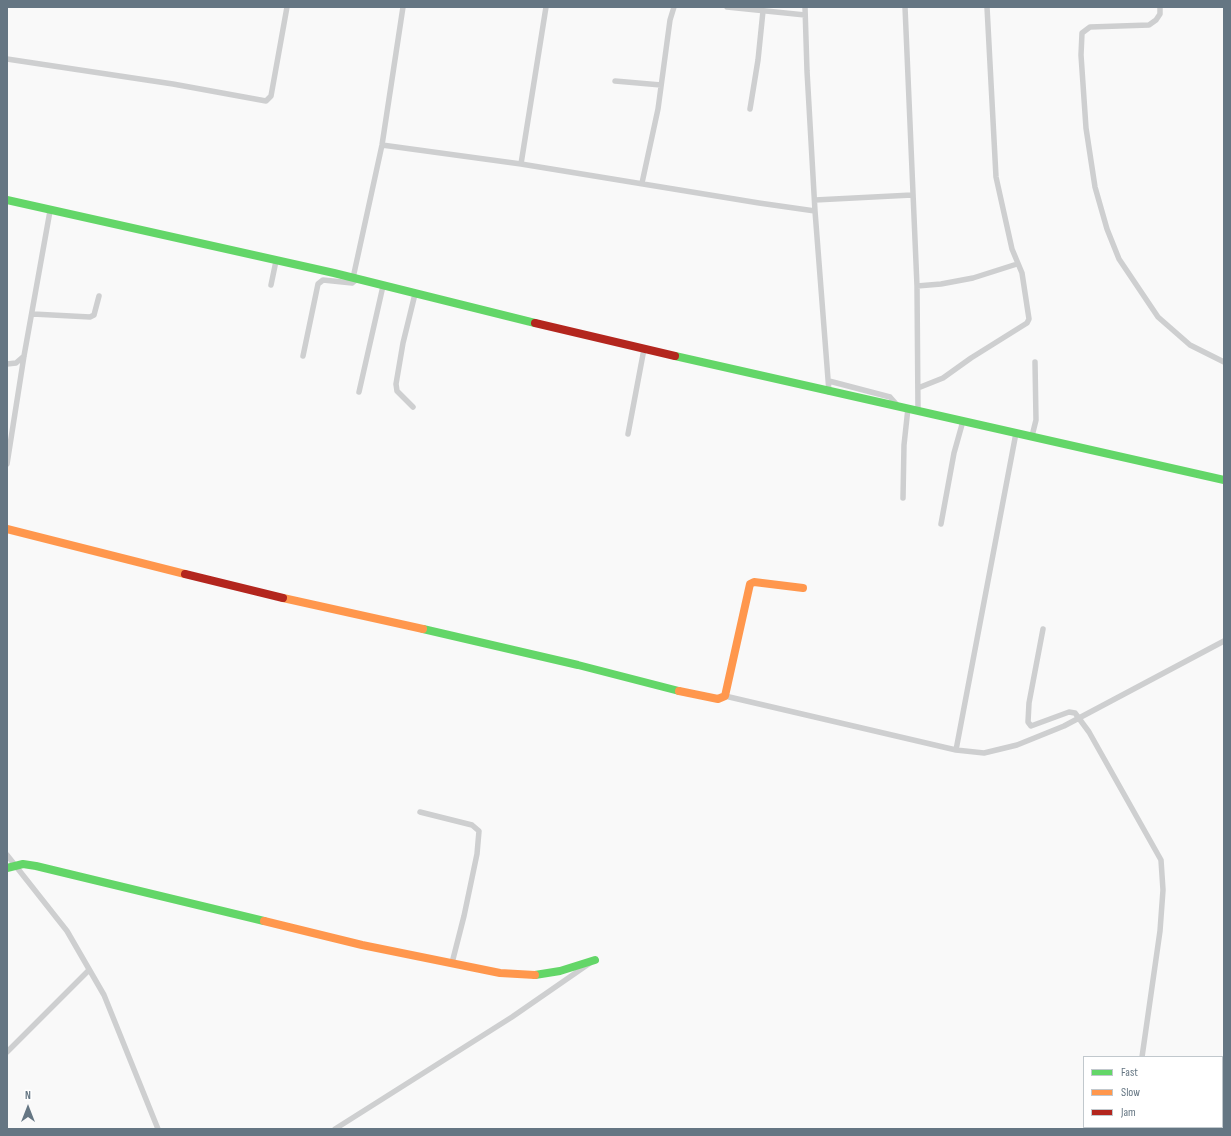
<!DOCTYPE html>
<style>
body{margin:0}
#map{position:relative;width:1231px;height:1136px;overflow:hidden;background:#f9f9f9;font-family:"Sofia Sans Condensed",sans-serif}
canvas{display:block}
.frame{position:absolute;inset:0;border:8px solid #657683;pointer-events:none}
.legend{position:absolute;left:1083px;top:1056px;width:140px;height:72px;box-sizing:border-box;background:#fff;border:1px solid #c1c8cd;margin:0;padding:5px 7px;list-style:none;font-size:12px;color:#657683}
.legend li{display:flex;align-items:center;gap:8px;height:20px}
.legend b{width:20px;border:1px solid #c1c8cd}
.north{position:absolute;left:8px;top:1088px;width:40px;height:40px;-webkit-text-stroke:3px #fff;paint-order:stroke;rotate:0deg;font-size:11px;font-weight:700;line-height:16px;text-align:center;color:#657683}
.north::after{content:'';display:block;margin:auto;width:14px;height:18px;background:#657683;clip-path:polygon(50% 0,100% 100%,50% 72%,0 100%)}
</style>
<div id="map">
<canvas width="1231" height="1136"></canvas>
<div class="frame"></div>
<ul class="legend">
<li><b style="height:5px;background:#63d668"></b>Fast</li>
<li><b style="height:5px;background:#ff974d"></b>Slow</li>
<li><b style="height:5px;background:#b3261e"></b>Jam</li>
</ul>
<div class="north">N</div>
</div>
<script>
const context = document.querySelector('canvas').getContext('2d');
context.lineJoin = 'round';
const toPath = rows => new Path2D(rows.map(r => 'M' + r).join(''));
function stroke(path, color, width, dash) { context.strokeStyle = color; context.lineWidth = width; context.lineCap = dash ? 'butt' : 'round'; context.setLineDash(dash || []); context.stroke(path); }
stroke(toPath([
 [727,7,805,15],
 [805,7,807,71,815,211,829,392],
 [905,7,917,286,918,411],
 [1160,7,1160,14,1156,20,1149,25,1090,27,1082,33,1081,55,1086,128,1095,187,1107,229,1119,259,1158,317,1190,345,1224,362],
 [7,59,173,84,266,101,271,96,287,7],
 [615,81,661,85],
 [750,109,758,60,763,11],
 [382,145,521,164,759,203,815,211],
 [521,164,546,7],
 [642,183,658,109,670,20,674,7],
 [815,200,912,195],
 [353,278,382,145,403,7],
 [271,285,276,261],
 [917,286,941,284,973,278,1017,264],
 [33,314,90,317,94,315,99,296],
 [303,356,318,284,323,280,352,283,357,279],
 [7,364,16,363,24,356],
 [829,381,890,397,898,406],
 [918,388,943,378,971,358,1027,323,1029,319,1022,273,1012,249,996,177,987,7],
 [359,392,383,286],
 [413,407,397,391,396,384,403,343,415,294],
 [628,434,644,349],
 [1032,436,1036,420,1035,362],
 [7,464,24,356,50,211],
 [903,498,904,445,908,408],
 [941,524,954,453,963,421],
 [1043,629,1029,703,1028,722,1031,726,1069,712,1075,713,1089,732,1161,860,1163,890,1160,931,1142,1057],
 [725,696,956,750,984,753,1017,745,1064,726,1224,641],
 [956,750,1016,433],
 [420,812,472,825,479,831,477,854,464,916,452,963],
 [7,855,67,931,104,995,158,1129],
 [7,1052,89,970],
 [335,1129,512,1017,590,963],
 [1115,1129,1119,1127],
 [1133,1129,1133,1127]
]), '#cecfd0', 5.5);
stroke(toPath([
 [7,200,334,273,535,323],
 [675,356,1224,480],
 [423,629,578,665,679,691],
 [7,868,23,864,36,866,264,921],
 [535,975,560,971,595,960]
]), '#63d668', 8);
stroke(toPath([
 [7,529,185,574],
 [283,598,423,629],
 [679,691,718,699,725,696,750,584,754,582,803,588],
 [264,921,362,945,500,973,535,975]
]), '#ff974d', 8);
stroke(toPath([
 [535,323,675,356],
 [185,574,283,598]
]), '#b3261e', 8);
</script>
